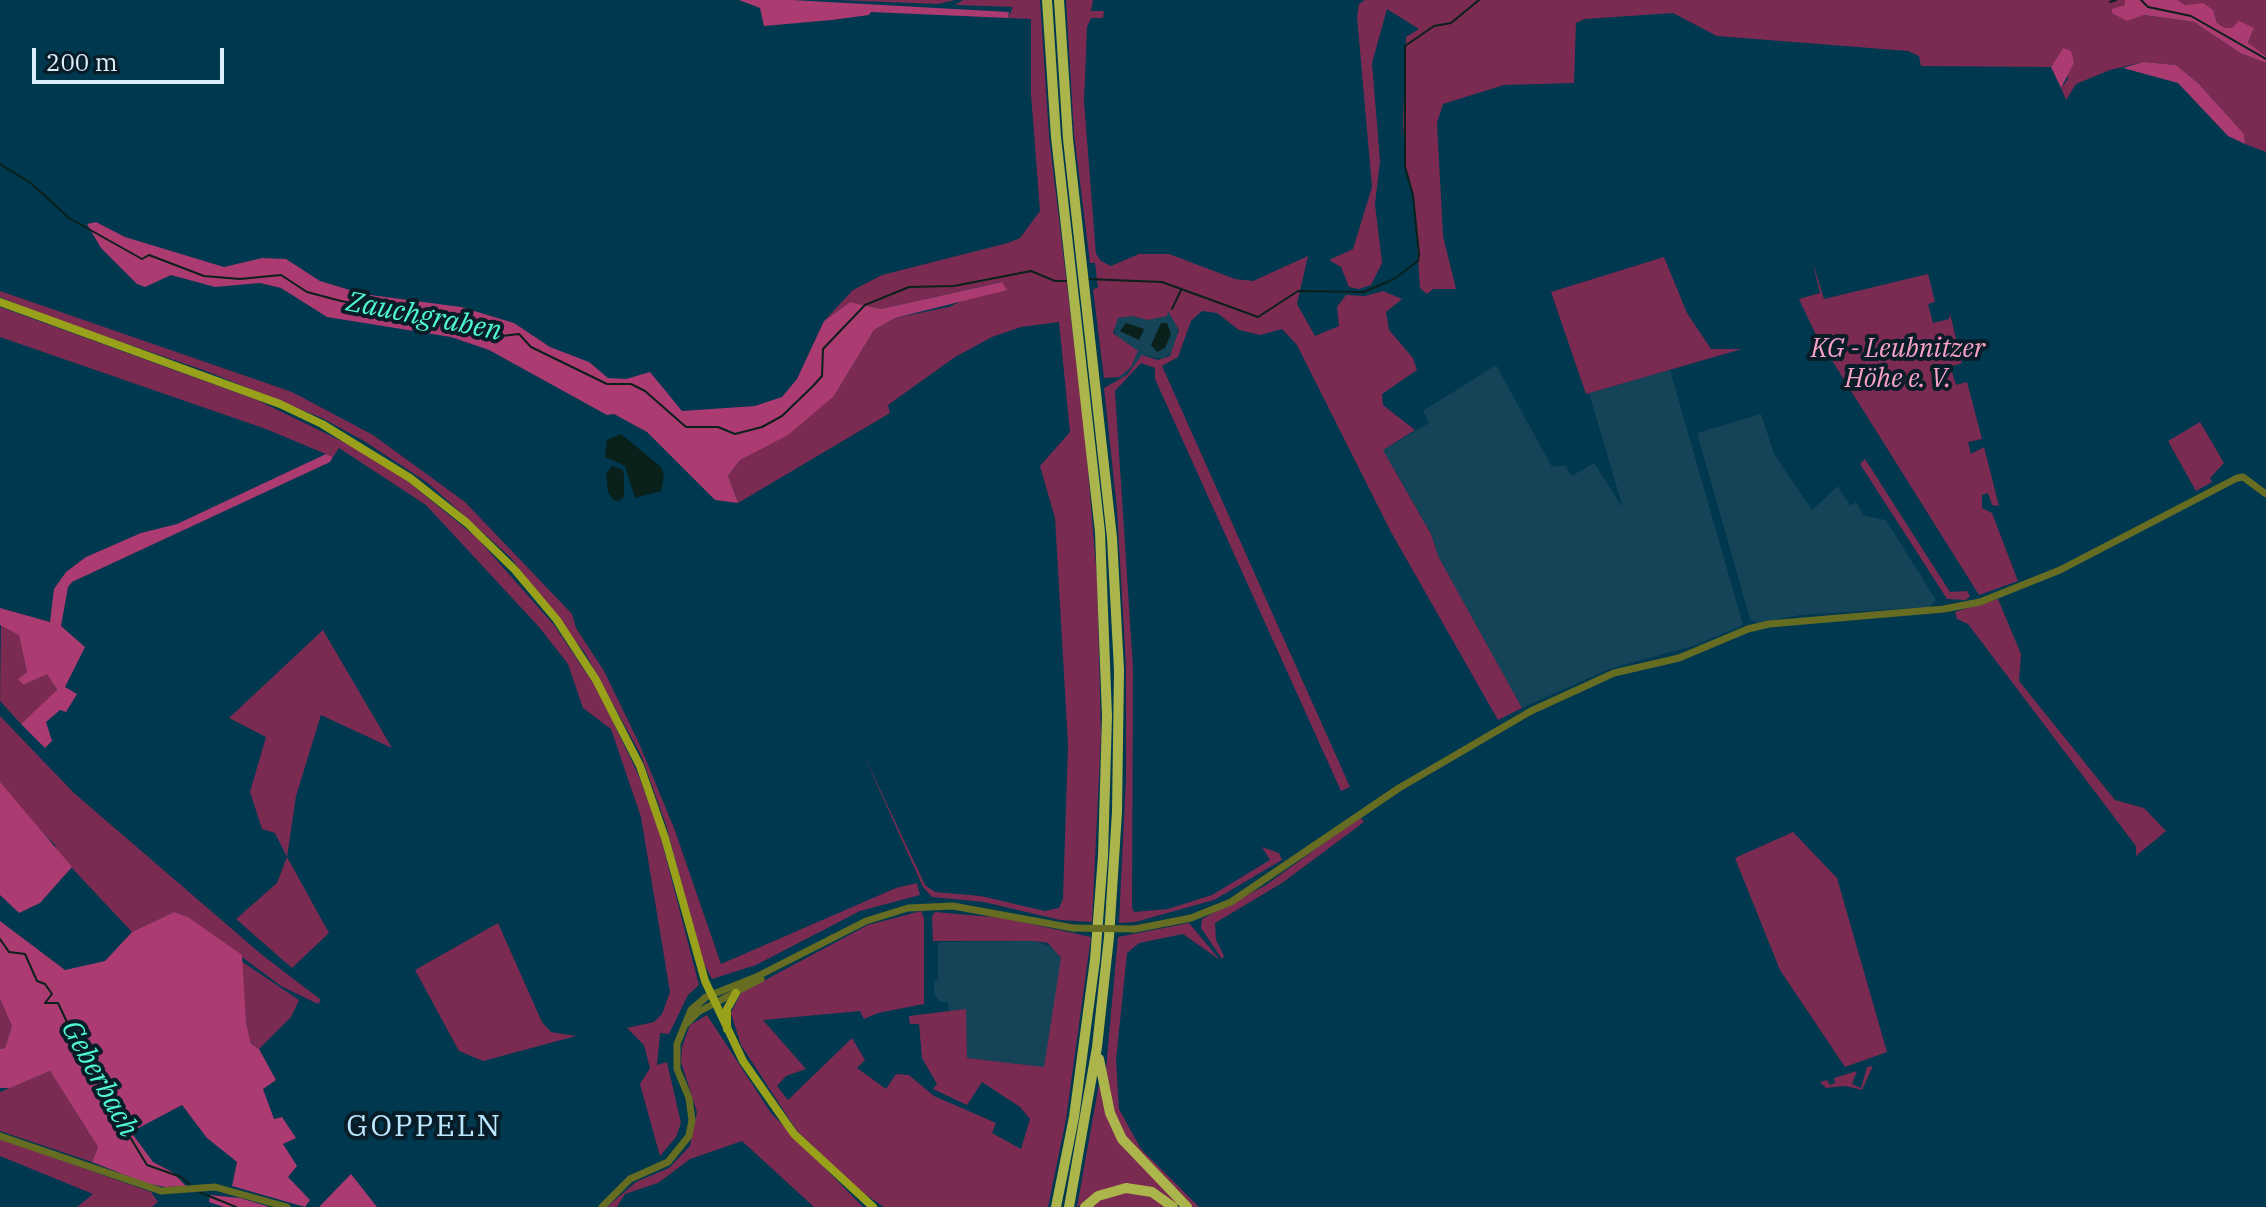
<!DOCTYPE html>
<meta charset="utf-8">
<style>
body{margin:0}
#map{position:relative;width:2266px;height:1207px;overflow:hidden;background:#003850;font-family:"IBM Plex Serif",serif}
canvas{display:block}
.scale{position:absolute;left:32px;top:48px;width:192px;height:36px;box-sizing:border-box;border:4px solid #dbeffc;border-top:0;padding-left:10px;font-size:24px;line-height:28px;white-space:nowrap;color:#dbeffc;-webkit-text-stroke:6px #081d28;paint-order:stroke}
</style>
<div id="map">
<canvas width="2266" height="1207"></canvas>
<div class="scale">200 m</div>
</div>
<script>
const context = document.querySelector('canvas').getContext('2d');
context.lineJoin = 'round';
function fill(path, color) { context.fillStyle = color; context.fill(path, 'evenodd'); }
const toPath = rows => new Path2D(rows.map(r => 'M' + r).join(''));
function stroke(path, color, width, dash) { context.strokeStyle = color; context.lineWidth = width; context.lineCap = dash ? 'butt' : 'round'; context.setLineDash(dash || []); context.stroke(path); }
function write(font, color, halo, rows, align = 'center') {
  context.font = font + ' "IBM Plex Serif",serif'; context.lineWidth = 8; context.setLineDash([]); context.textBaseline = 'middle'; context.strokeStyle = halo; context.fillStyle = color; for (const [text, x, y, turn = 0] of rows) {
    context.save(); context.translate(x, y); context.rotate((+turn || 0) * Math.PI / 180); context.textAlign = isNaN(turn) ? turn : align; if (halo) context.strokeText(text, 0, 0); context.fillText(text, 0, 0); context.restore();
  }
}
fill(toPath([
 [1168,311,1178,325,1176,348,1164,359,1143,355,1121,380,1119,377,1131,367,1138,352,1116,338,1114,324,1118,318,1132,316,1148,320,1166,316],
 [1496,365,1552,467,1565,465,1572,476,1594,463,1623,508,1589,393,1670,370,1743,625,1696,645,1609,669,1522,708,1438,556,1431,533,1383,450,1429,423,1423,411],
 [1761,414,1774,454,1812,510,1838,486,1850,506,1856,502,1864,516,1886,520,1936,600,1930,607,1800,615,1757,623,1750,619,1697,433],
 [1034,941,1053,947,1063,963,1044,1067,967,1058,966,1010,949,1011,948,1002,940,1002,934,994,934,981,938,980,938,945,940,942]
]), '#154459');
fill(toPath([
 [837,0,955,0,938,4],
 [963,0,1040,0,1049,136,1085,435,1097,578,1101,734,1092,922,1060,920,984,902,932,897,923,887,861,749,925,885,935,892,981,896,1045,911,1059,908,1063,899,1068,744,1055,518,1040,466,1070,432,1059,322,1021,327,992,337,955,357,888,405,890,413,738,503,728,476,740,460,834,396,874,330,895,318,949,307,1001,282,881,309,850,302,825,320,853,290,882,275,1008,243,1020,238,1040,211,1031,94,1031,19,1008,18,1013,7,955,5],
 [1066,0,1093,0,1091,11,1104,11,1103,18,1091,18,1087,27,1084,102,1096,254,1101,261,1111,266,1139,254,1169,254,1235,279,1253,281,1308,256,1297,304,1315,336,1339,326,1337,307,1346,295,1365,296,1383,291,1402,299,1386,312,1389,330,1413,358,1417,370,1382,394,1383,405,1415,430,1383,450,1431,534,1438,556,1522,708,1498,720,1391,532,1297,345,1282,329,1260,335,1239,330,1217,313,1202,311,1191,321,1178,357,1162,366,1350,787,1341,791,1155,379,1155,368,1141,363,1115,391,1133,668,1132,908,1134,912,1168,909,1212,895,1270,860,1262,847,1279,853,1282,860,1214,900,1135,922,1119,923,1126,777,1126,666,1117,509,1104,388,1127,375,1142,355,1158,360,1170,356,1179,330,1168,311,1167,316,1148,320,1132,316,1118,318,1113,333,1138,351,1131,367,1119,377,1104,378,1093,289,1098,288,1095,263,1090,263,1074,134],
 [1365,0,2125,0,2127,21,2143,15,2194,22,2240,53,2266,63,2266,152,2245,144,2244,134,2199,84,2176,65,2143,62,2110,70,2076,84,2066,100,2061,88,2068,79,2063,48,2051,67,1921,66,1919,56,1908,51,1717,36,1673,13,1585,19,1576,23,1574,83,1504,85,1443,104,1437,123,1443,236,1456,289,1433,289,1427,294,1420,288,1414,195,1406,167,1403,123,1406,37,1419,29,1387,9,1372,63,1380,161,1375,204,1382,263,1371,285,1359,289,1349,287,1341,267,1329,260,1353,249,1372,187,1357,16,1359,4],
 [2178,0,2266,0,2266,56,2248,44,2254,28,2225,28,2217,23,2213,10,2185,5],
 [1664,257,1687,313,1711,349,1742,349,1586,394,1551,292],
 [1812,260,1824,299,1928,274,1935,302,1928,304,1933,323,1949,319,1950,314,1962,363,1953,366,1952,372,1956,385,1967,382,1982,439,1968,442,1971,454,1984,447,1999,506,1992,505,1988,493,1982,495,1982,508,1992,513,2018,581,1979,595,1816,335,1799,299,1820,293],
 [0,291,292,392,373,435,465,502,572,614,576,628,604,671,639,743,674,828,721,964,896,888,917,883,920,895,860,911,756,965,712,979,702,960,666,825,641,755,585,653,510,557,428,483,364,441,322,418,206,371,52,318,0,297],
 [0,307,257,400,358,449,401,476,477,538,554,625,597,689,638,774,659,831,699,985,688,995,669,1034,660,1033,657,1065,667,1062,681,1123,676,1137,660,1156,640,1084,650,1068,644,1045,627,1028,654,1022,662,1014,670,992,641,817,611,729,583,708,568,664,539,627,426,505,339,448,333,457,266,429,0,337],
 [2200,422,2224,463,2210,478,2212,482,2196,491,2168,441],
 [1865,459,1950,592,1967,591,1970,596,1966,600,1947,599,1860,464],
 [1998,599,2021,654,2019,681,2115,800,2144,808,2166,831,2136,856,2136,846,1968,624,1957,619,1955,612],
 [1,625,19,634,27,672,18,679,23,685,47,673,57,691,21,724,0,701],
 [323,630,392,748,321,715,296,796,287,857,329,933,292,968,236,919,277,883,287,857,275,833,262,829,250,792,266,737,229,718],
 [0,716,74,793,261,954,321,1000,318,1004,281,986,188,917,174,912,132,932,54,849,56,846,18,808,0,782],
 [1360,817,1364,822,1282,883,1215,923,1216,940,1224,956,1222,959,1201,928,1202,919,1266,885],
 [1793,832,1837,878,1887,1052,1845,1067,1780,970,1735,858],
 [921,911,924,918,924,1004,878,1013,864,1019,860,1011,763,1020,806,1069,786,1076,777,1086,788,1100,852,1038,865,1060,857,1068,886,1089,896,1074,909,1075,934,1096,996,1123,992,1133,1021,1149,1030,1119,1020,1107,982,1082,967,1105,933,1089,937,1084,922,1058,919,1024,910,1024,909,1016,966,1009,967,1058,1044,1067,1061,958,1048,943,1034,941,933,941,932,916,935,912,1003,918,1091,937,1066,1119,1048,1207,884,1207,860,1191,797,1131,741,1045,731,1013,741,993,868,925],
 [498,923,542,1022,551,1032,576,1036,483,1061,459,1051,415,970],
 [1189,923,1220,960,1183,934,1139,943,1127,953,1116,1060,1119,1109,1141,1149,1199,1207,1191,1207,1129,1143,1116,1120,1105,1079,1118,937],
 [241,961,299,1000,291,1017,259,1049,251,1044,246,1022],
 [0,999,12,1026,5,1048,0,1049],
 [707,1015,771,1113,863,1207,814,1207,742,1141,690,1159,658,1183,625,1194,617,1207,607,1207,636,1182,669,1168,690,1146,697,1112,681,1062,682,1047,690,1025],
 [1873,1066,1862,1090,1845,1086,1826,1088,1820,1082,1827,1080,1830,1085,1835,1083,1834,1078,1857,1071,1852,1084,1861,1088,1867,1067],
 [50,1071,98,1147,92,1162,0,1131,0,1092],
 [1099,1084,1114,1131,1183,1207,1129,1185,1077,1207],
 [0,1139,151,1192,158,1202,152,1207,77,1207,93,1194,0,1156],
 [1113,1192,1142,1192,1169,1207,1089,1207]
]), '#7b2b51');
fill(toPath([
 [739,0,792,0,1009,12,1008,18,871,12,869,15,832,20,764,26,760,8],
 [2125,0,2178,0,2185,5,2203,3,2213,10,2217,23,2225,28,2232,28,2239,21,2254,28,2248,43,2266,56,2266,63,2240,53,2194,22,2144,15,2127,21,2112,13,2112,9,2125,5],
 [2063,48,2071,51,2074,63,2061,88,2051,67],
 [2143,62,2176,65,2199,84,2244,134,2245,144,2228,136,2178,83,2123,68],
 [96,222,125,237,224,267,262,258,286,259,320,281,363,294,461,307,514,323,550,347,589,362,608,378,626,379,650,372,682,411,755,406,782,397,797,379,824,321,850,302,881,309,1002,282,1007,290,895,318,874,330,834,396,788,435,740,460,728,476,738,503,715,500,647,432,614,414,607,415,489,350,451,337,327,317,281,288,260,283,215,287,171,275,145,287,137,284,101,248,87,224],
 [326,454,333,457,330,462,72,582,68,587,61,626,85,647,65,687,77,694,66,712,60,710,46,722,52,741,45,748,21,724,57,690,47,674,23,685,18,679,27,672,19,635,0,625,0,608,50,622,54,589,66,572,86,557,141,533,177,524],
 [0,782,72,867,40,903,19,913,0,895],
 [174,912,188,917,242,955,246,1022,251,1044,259,1049,276,1080,263,1089,274,1119,282,1117,296,1138,283,1144,297,1166,288,1177,310,1200,305,1207,232,1186,237,1162,207,1138,182,1105,131,1132,153,1162,172,1172,186,1186,165,1187,145,1183,92,1162,98,1147,50,1071,10,1088,0,1088,0,1049,5,1048,12,1026,0,999,0,921,65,970,105,961,132,932],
 [351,1174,377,1207,319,1207],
 [210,1195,240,1198,270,1207,224,1207,209,1202]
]), '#ab3b71');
fill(toPath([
 [1126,323,1144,329,1139,340,1120,331],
 [1161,323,1167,323,1171,334,1165,348,1157,352,1151,345],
 [621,434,661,467,664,475,661,491,635,498,625,466,605,457,607,440],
 [612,466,622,469,624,474,624,497,619,501,613,500,608,492,606,474]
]), '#0a201a');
stroke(toPath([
 [2141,0,2148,7,2191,16,2266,59],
 [2110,2,2116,0],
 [0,164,32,184,69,218,142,259,149,255,204,276,240,279,281,275,307,292,341,301,470,325,502,336,519,334,531,347,607,384,631,384,645,391,686,427,718,427,735,434,762,427,782,416,813,386,822,376,823,349,865,305,909,287,954,286,1031,271,1055,281,1069,281],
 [1087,279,1162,282,1258,317,1298,291,1364,292,1394,279,1418,261,1419,254,1413,196,1405,167,1405,46,1434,26,1451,23,1479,0],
 [1172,309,1181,290],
 [0,939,9,952,25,954,37,981,45,984,52,994,45,1003,58,1003,91,1073,147,1165,181,1177,189,1184],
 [199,1192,236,1207]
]), '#0a201a', 2);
stroke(toPath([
 [1135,929,1191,918,1231,902,1399,788,1531,711,1614,673,1679,658,1748,629,1769,624,1944,609,1980,602,2060,570,2237,478,2243,477,2266,494],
 [686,1024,698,1012,761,979],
 [0,1136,161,1191,215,1187,287,1207],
 [602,1207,630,1179,668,1162,689,1136,692,1120,689,1098,677,1069,677,1044,691,1010,706,997,756,977,866,921,908,908,953,906,1073,928]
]), '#666c22', 7);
stroke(toPath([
 [0,302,280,404,322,424,410,478,467,523,515,570,557,620,596,680,640,766,665,838,705,981,743,1061,794,1134,873,1207],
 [727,1029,727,1009,736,993]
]), '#98a119', 8);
stroke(toPath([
 [1047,0,1056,137,1100,532,1107,716,1103,856,1095,960,1074,1117,1056,1207],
 [1059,0,1068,139,1112,538,1119,670,1117,812,1109,937,1097,1047,1069,1207],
 [1099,1059,1110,1113,1122,1139,1187,1207],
 [1085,1207,1098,1196,1126,1188,1152,1192,1173,1207]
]), '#abb54c', 10);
stroke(toPath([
 [1073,928,1135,929]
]), '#666c22', 7);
write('italic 26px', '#f9a2c6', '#081d28', [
 ["KG - Leubnitzer",1898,349],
 ["Höhe e. V.",1898,379]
]);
write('italic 28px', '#50f8d1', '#081d28', [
 ["Zauchgraben",424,317,11],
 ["Geberbach",99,1079,61]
]);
context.letterSpacing = '2px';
write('30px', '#bce6fe', '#081d28', [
 ["GOPPELN",424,1127]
]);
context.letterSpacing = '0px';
</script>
